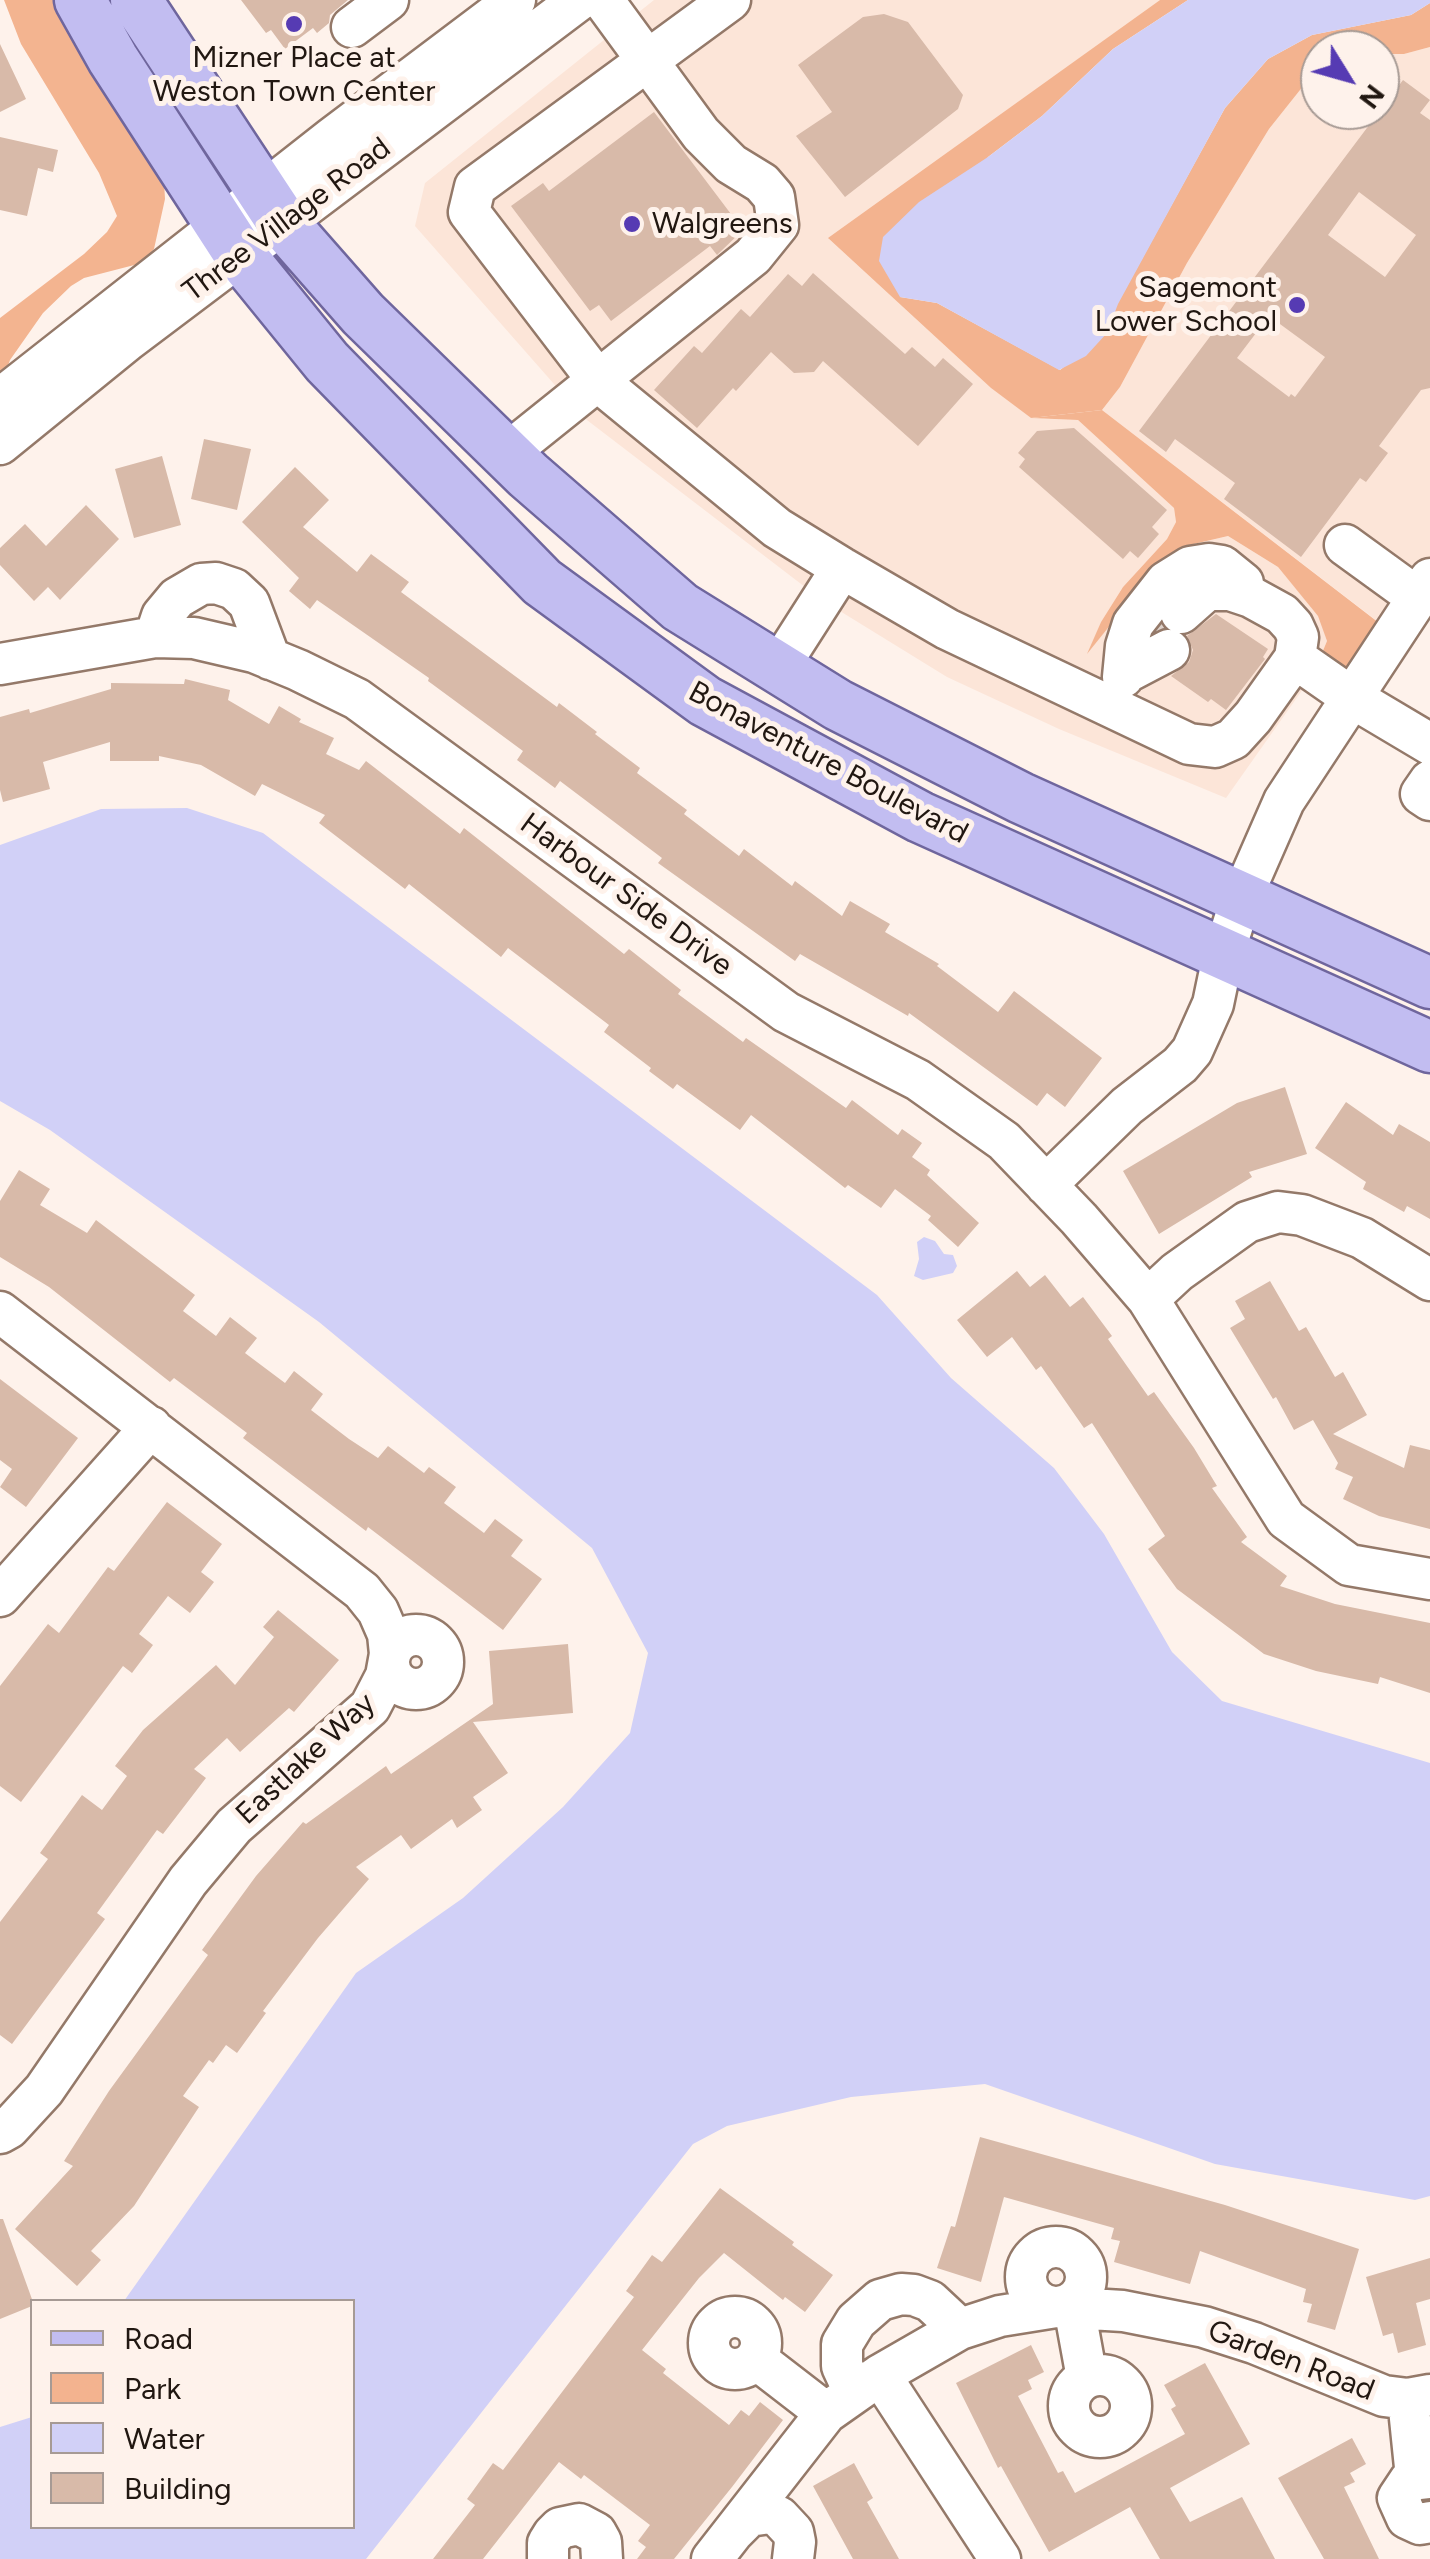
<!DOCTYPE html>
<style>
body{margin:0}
#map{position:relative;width:1430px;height:2559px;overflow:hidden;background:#fef2eb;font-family:Figtree,sans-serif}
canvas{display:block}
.legend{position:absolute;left:30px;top:2299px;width:325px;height:230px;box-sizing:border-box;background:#fef2eb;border:2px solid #a69a94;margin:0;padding:12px 18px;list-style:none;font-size:30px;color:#211711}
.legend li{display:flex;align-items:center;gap:20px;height:50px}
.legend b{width:50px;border:2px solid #a69a94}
.north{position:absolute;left:1300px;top:30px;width:100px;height:100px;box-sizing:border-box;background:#fef2eb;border:2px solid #a69a94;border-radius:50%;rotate:127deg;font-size:28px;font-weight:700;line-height:40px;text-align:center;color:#211711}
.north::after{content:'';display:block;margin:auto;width:35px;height:45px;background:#563bb3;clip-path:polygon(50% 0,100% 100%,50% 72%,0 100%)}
</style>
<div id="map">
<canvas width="1430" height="2559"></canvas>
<ul class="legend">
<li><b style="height:12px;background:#c2bdf1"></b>Road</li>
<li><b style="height:28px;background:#f3b38f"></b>Park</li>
<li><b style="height:28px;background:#d1d0f7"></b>Water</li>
<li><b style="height:28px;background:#d8baa9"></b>Building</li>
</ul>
<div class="north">N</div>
</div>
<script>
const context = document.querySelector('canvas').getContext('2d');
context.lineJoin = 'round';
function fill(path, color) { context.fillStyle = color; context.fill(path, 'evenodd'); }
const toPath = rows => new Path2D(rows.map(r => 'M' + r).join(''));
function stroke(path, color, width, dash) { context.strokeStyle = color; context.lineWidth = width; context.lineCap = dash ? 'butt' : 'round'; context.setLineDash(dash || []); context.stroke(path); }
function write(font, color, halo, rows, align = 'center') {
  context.font = font + ' Figtree,sans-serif'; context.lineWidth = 10; context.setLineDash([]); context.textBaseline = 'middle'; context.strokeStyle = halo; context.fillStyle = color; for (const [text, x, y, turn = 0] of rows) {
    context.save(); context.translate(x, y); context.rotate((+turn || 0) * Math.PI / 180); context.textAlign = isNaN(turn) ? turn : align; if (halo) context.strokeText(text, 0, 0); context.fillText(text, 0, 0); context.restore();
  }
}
fill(toPath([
 [654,0,1160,0,829,239,991,388,1031,418,1078,420,1174,508,1176,522,1167,539,1123,587,1101,622,1090,650,1145,582,1185,546,1228,536,1278,567,1319,616,1327,641,1315,672,1226,798,1059,729,947,677,822,600,583,417,415,226,425,183],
 [1430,47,1430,579,1394,634,1102,410,1120,387,1187,263,1269,129,1304,85,1320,76,1320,110,1380,110,1380,54,1404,54]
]), '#fce5d8');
fill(toPath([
 [1160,0,1188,0,1113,49,1042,116,988,157,900,297,937,303,1060,370,1107,333,1117,304,1225,108,1268,59,1312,35,1411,15,1430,3,1430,47,1404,54,1380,54,1380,50,1320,50,1320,76,1304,85,1269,129,1187,263,1120,387,1102,410,1031,418,991,388,828,238]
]), '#f3b38f');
fill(toPath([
 [4,0,74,0,163,163,165,199,154,249,142,263,84,278,71,286,43,313,10,360,0,388,0,318,84,254,107,232,117,216,99,173,21,44],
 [1102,410,1383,626,1353,675,1320,658,1327,641,1318,616,1278,567,1228,536,1185,546,1145,582,1087,654,1101,622,1123,587,1167,539,1176,522,1174,508,1078,420,1031,418]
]), '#f3b490');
fill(toPath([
 [1188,0,1430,0,1430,3,1411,15,1312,35,1268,59,1225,108,1118,304,1107,333,1086,356,1059,370,937,303,900,297,879,261,883,237,919,202,988,157,1042,116,1113,49],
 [187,808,263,833,877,1295,951,1378,1054,1468,1104,1534,1172,1652,1222,1701,1430,1763,1430,2196,1415,2200,1215,2164,985,2084,851,2097,727,2126,693,2144,366,2559,0,2559,0,2427,32,2417,32,2526,352,2526,352,2302,124,2301,356,1973,463,1898,563,1807,630,1733,648,1653,592,1548,319,1322,50,1130,0,1101,0,845,101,809],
 [924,1237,935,1241,944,1254,953,1255,957,1266,953,1273,923,1280,914,1276,919,1259,917,1242]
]), '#d1d0f7');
fill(toPath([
 [241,0,348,0,330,15,329,23,317,33,313,28,285,49,271,30,266,33],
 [884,14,908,22,963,95,958,109,845,197,796,136,832,112,798,65,863,17],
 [0,44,26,99,0,112],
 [1403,80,1430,100,1420,113,1430,120,1430,388,1421,390,1379,446,1388,453,1366,482,1360,478,1301,557,1224,499,1235,483,1175,439,1166,452,1139,431],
 [1359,192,1416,235,1385,277,1328,235],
 [1269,316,1325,357,1295,397,1291,394,1289,397,1237,358],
 [654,112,743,230,717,255,710,246,611,321,599,305,590,311,511,206,543,183,549,191],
 [0,137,58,150,53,172,38,168,27,216,0,210],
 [813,273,905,354,912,347,935,367,943,358,973,384,918,446,823,361,814,372,794,373,771,352,736,391,733,388,697,428,654,390,694,346,702,353,741,309,750,317,788,274,802,286],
 [1074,428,1167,510,1152,527,1159,534,1138,558,1130,551,1123,559,1019,467,1025,459,1018,453,1037,431],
 [204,439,251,449,237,510,191,499],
 [162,456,181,525,134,538,115,469],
 [295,467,329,500,303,527,357,572,371,554,409,582,401,592,557,707,559,703,597,732,595,734,640,768,637,773,687,810,684,814,739,856,744,849,792,886,795,881,842,916,850,901,890,924,885,932,939,964,937,966,998,1012,1014,991,1102,1058,1065,1107,1047,1093,1037,1106,909,1013,908,1016,800,954,795,961,658,863,662,858,560,781,555,788,517,760,523,751,428,681,429,678,317,600,310,609,289,591,299,578,242,522],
 [86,505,119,539,60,600,48,587,34,601,0,565,0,548,25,524,46,546],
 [1216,614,1268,649,1263,657,1265,659,1226,710,1211,699,1208,702,1171,676,1189,662,1193,650,1187,636],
 [185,679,230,690,228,700,269,724,279,706,301,719,299,722,334,738,326,754,359,770,366,761,460,834,464,828,624,954,629,949,681,990,678,994,743,1042,746,1038,846,1108,852,1100,898,1135,902,1129,922,1143,912,1157,930,1170,927,1175,979,1223,958,1247,928,1220,931,1216,895,1189,881,1208,848,1185,845,1188,751,1115,740,1130,677,1084,673,1089,649,1071,651,1068,604,1032,609,1025,508,948,501,957,409,884,405,889,319,823,325,815,262,784,255,796,201,765,159,756,159,761,110,761,110,742,43,762,50,789,3,802,0,790,0,717,29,709,30,713,111,689,111,683,184,684],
 [1285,1087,1307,1154,1249,1172,1252,1177,1159,1234,1123,1171,1237,1103],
 [1346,1102,1393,1135,1399,1124,1430,1142,1430,1219,1407,1206,1404,1212,1363,1189,1366,1182,1315,1148],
 [19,1170,50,1189,40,1205,87,1233,96,1220,195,1295,183,1311,216,1336,230,1317,257,1338,245,1353,285,1383,294,1371,323,1394,311,1410,349,1439,378,1458,388,1446,424,1473,429,1467,456,1487,444,1503,484,1533,495,1519,523,1540,511,1556,542,1579,503,1630,368,1527,366,1531,243,1438,247,1433,174,1378,170,1382,49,1287,0,1257,0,1201],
 [1017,1271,1030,1287,1045,1275,1070,1307,1083,1297,1112,1336,1108,1339,1148,1396,1154,1392,1194,1448,1217,1486,1212,1488,1247,1537,1241,1542,1287,1576,1280,1586,1335,1604,1430,1623,1430,1693,1380,1677,1378,1684,1316,1671,1264,1654,1177,1589,1148,1549,1165,1536,1092,1423,1084,1428,1041,1366,1036,1370,1012,1337,987,1357,957,1320],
 [1270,1281,1299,1331,1306,1327,1335,1377,1343,1372,1367,1415,1333,1434,1404,1468,1410,1445,1430,1450,1430,1529,1379,1516,1343,1499,1353,1477,1335,1469,1338,1463,1313,1420,1294,1430,1276,1397,1273,1399,1230,1328,1245,1319,1235,1301],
 [0,1379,78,1438,26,1507,0,1487,12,1469,0,1460],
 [167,1502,222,1544,201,1572,214,1582,190,1613,168,1596,139,1634,153,1645,132,1673,123,1666,21,1802,0,1786,0,1686,48,1624,59,1633,108,1567,114,1571],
 [278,1610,339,1660,294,1712,289,1708,240,1752,227,1738,194,1769,206,1778,163,1834,157,1830,97,1913,105,1919,12,2044,0,2035,0,1922,48,1859,40,1853,82,1795,102,1810,127,1776,115,1766,143,1730,216,1665,235,1685,274,1637,263,1627],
 [568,1644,573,1713,473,1722,508,1773,473,1797,482,1810,457,1828,452,1819,411,1849,401,1835,356,1867,369,1879,318,1938,263,2011,266,2013,237,2053,226,2045,213,2063,209,2060,183,2096,199,2107,134,2206,91,2251,101,2260,77,2286,15,2229,73,2166,64,2161,109,2091,208,1955,202,1950,256,1876,303,1822,306,1824,386,1766,391,1774,493,1704,489,1651],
 [980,2137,1225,2205,1359,2249,1335,2330,1307,2322,1312,2304,1303,2302,1306,2289,1200,2251,1190,2284,1114,2262,1120,2241,1111,2239,1114,2228,1004,2197,981,2282,937,2268,951,2226,955,2227],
 [720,2188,794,2242,792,2245,833,2275,805,2312,785,2297,783,2300,724,2253,699,2278,642,2350,666,2369,663,2373,729,2425,741,2410,749,2416,760,2402,783,2420,732,2487,674,2559,637,2559,646,2547,638,2541,650,2525,584,2475,581,2479,559,2462,483,2559,433,2559,475,2505,467,2499,493,2463,503,2470,634,2297,626,2291,652,2255,662,2262],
 [0,2219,3,2219,33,2302,32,2306,0,2319],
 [1430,2258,1430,2299,1416,2303,1426,2345,1398,2353,1393,2333,1383,2336,1366,2277],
 [1031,2345,1044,2372,1028,2380,1032,2389,1018,2396,1058,2473,1063,2471,1075,2493,1185,2434,1171,2409,1176,2406,1164,2385,1205,2363,1250,2444,1170,2488,1190,2522,1242,2497,1275,2559,1160,2559,1130,2507,1049,2552,1001,2466,998,2468,956,2383],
 [1352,2438,1366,2464,1350,2473,1355,2482,1344,2487,1379,2559,1324,2559,1278,2478],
 [854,2463,873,2498,867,2502,899,2559,853,2559,813,2486]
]), '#d8baa9');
stroke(toPath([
 [1150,637,1172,607]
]), '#ddd1ca', 40, [40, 20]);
const minor = toPath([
 [730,0,475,187,469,212,599,382,777,528,842,568,947,629,1189,744,1215,747,1233,739,1253,717,1295,658,1351,697,1430,744],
 [352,27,388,0],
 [0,399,332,138,515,0],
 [0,444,128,340,579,0],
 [506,454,753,256,778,225,774,197,762,183,731,164,701,134,603,0],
 [1345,545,1418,598],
 [1181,613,1207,590,1230,590,1251,597,1282,614,1293,626,1298,637,1295,658],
 [155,637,162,616,177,598,201,584,216,583,234,589,249,603,270,659],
 [0,664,155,637,194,638,254,652,298,670,357,699,786,1012,918,1080,1004,1141,1079,1219,1148,1299],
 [778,668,842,568],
 [1129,671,1169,650],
 [1123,677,1126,646,1133,624,1166,582,1190,567,1209,564,1222,566,1243,583],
 [1430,781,1421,794,1430,800],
 [1046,1185,1127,1106,1180,1065,1192,1051,1213,1004,1223,956,1241,899,1284,801,1430,579],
 [1430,1280,1362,1238,1302,1215,1278,1212,1247,1222,1177,1272,1148,1299,1286,1519,1349,1565,1430,1579],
 [0,1312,362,1591,378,1611,388,1634,390,1654,386,1676,370,1707,234,1826,188,1881,44,2090,9,2128,0,2133],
 [0,1596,151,1427],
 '389 1662a27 27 0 1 1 54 0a27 27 0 1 1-54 0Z',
 '1026 2277a30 30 0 1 1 60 0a30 30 0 1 1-60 0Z',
 [1074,2307,1087,2378],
 '709 2343a26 26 0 1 1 52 0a26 26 0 1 1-52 0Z',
 [756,2359,826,2413],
 [880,2375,1000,2559],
 '1069 2406a31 31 0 1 1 62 0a31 31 0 1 1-62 0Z',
 [854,2392,842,2366,842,2344,856,2321,880,2300,901,2294,914,2295,930,2301,960,2329],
 [1408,2399,1416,2477],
 [1430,2478,1410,2480,1398,2498,1407,2518,1420,2524,1430,2522],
 [734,2531,749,2516,770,2513,779,2517,793,2532,795,2542,793,2559],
 [548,2559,548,2543,553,2535,560,2528,579,2524,596,2533,601,2542,602,2559],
 [712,2559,826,2413,880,2375,960,2329,1000,2316,1056,2307,1123,2311,1204,2327,1254,2343,1384,2396,1408,2399,1430,2395]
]);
const major = toPath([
 [80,0,113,59,240,255,327,362,542,582,705,701,920,817,1430,1047],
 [136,0,283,223,363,314,528,475,680,607,838,705,1021,798,1430,983]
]);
stroke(minor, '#947969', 45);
stroke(major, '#6f669d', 55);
stroke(minor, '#fff', 40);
stroke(major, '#c2bdf1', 50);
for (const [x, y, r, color] of [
 [294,24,10,"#563bb3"],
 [632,224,10,"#563bb3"],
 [1297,305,10,"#563bb3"]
]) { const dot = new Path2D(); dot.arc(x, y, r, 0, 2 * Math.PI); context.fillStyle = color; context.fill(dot); stroke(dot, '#fef2eb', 4); }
write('30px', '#211711', '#fef2eb', [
 ["Mizner Place at",294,58],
 ["Weston Town Center",294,92],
 ["Walgreens",652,224,"left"],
 ["Sagemont",1277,288,"right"],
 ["Lower School",1277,322,"right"]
]);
write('30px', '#211711', '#fef2eb', [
 ["Three Village Road",287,220,-37],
 ["Bonaventure Boulevard",828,763,28],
 ["Harbour Side Drive",626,895,36],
 ["Eastlake Way",306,1759,-43],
 ["Garden Road",1291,2361,21]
]);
</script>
